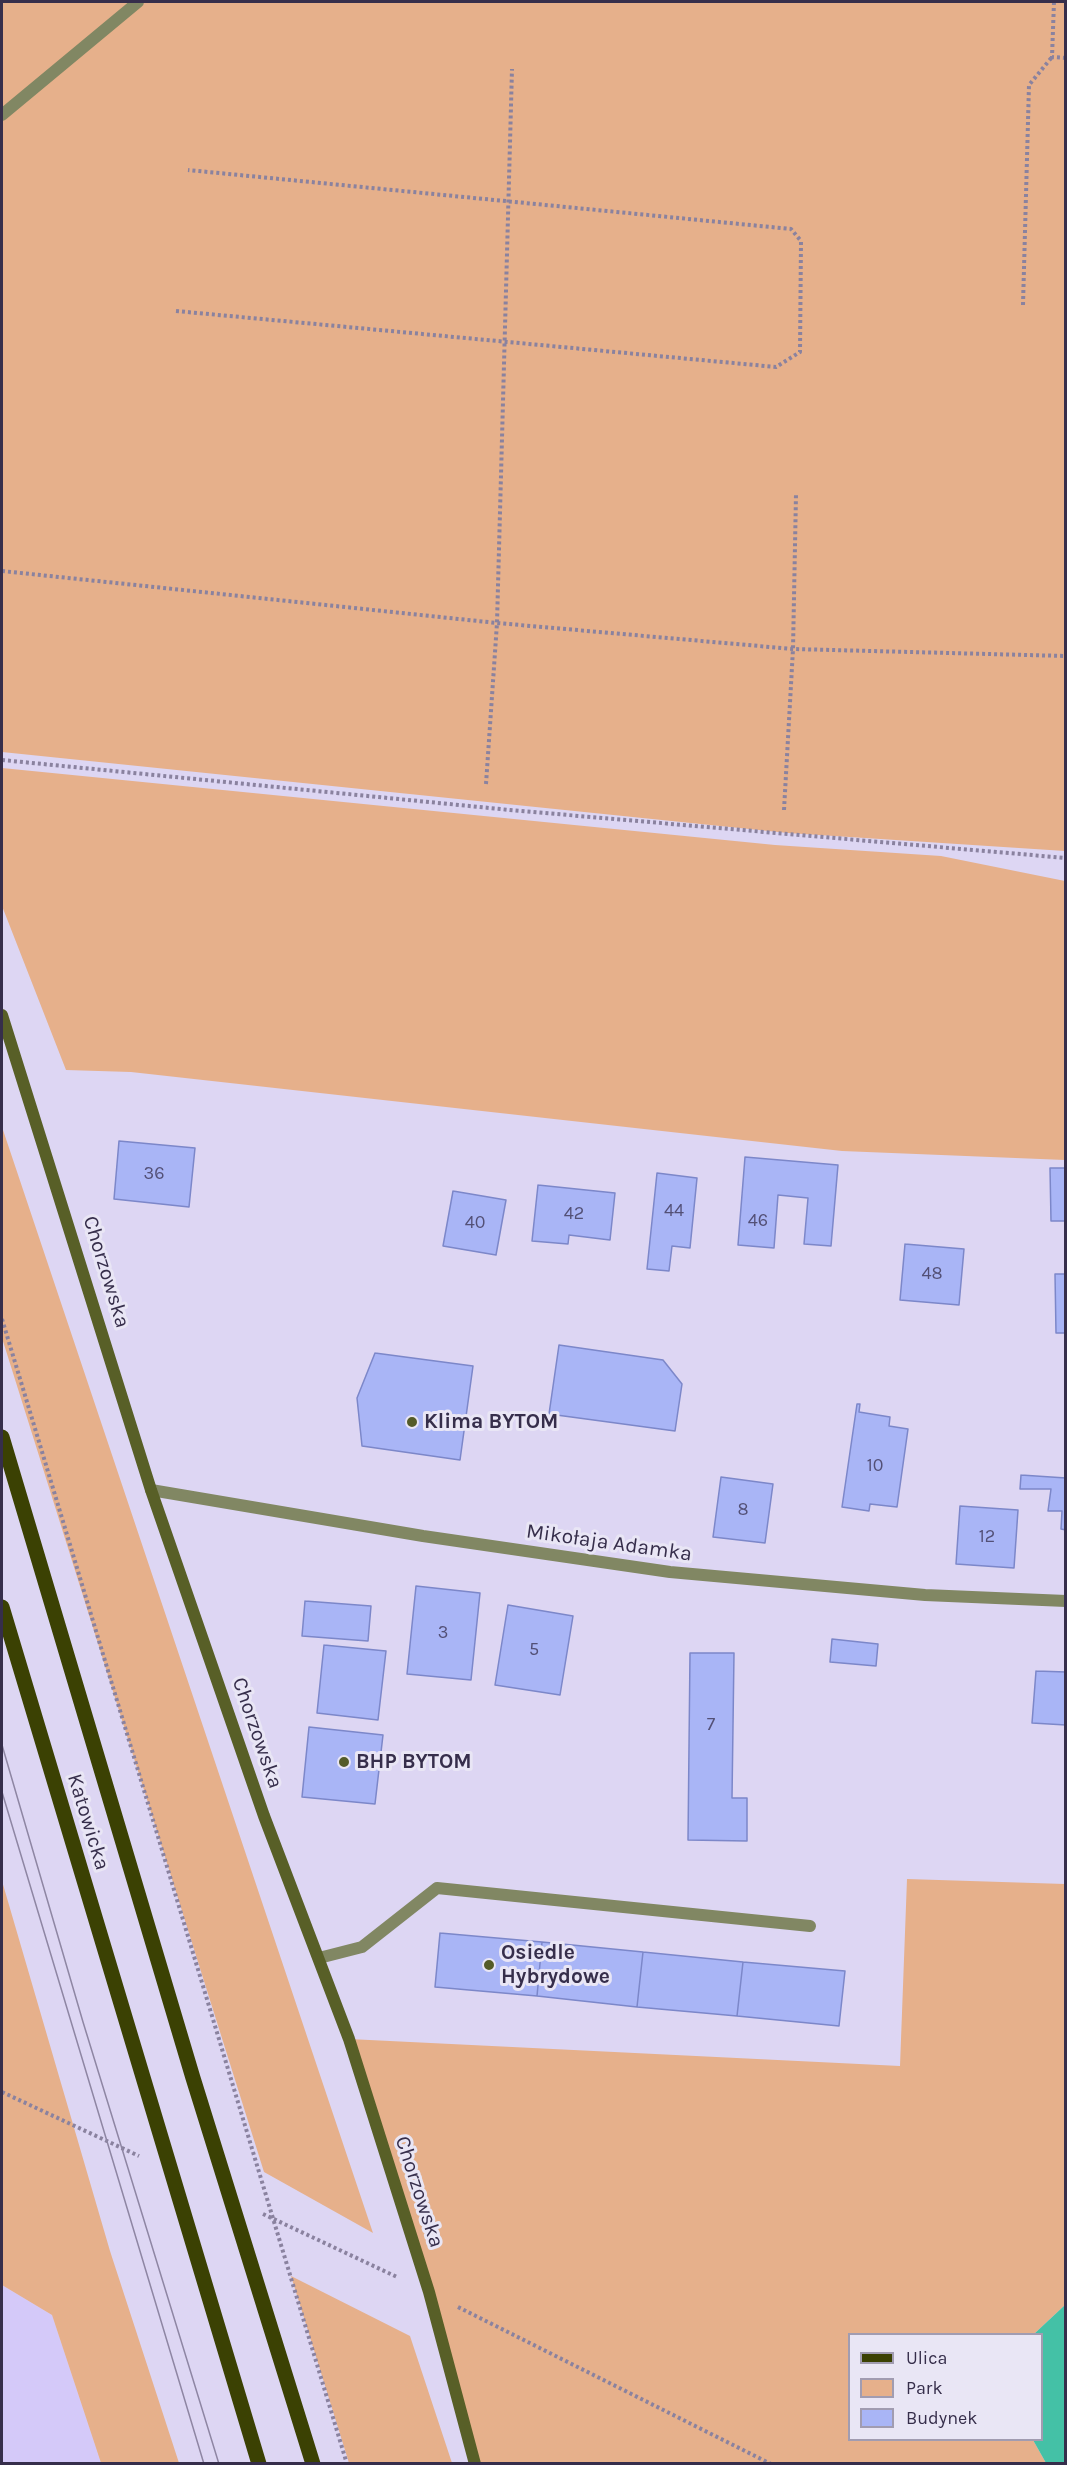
<!DOCTYPE html>
<meta charset="utf-8">
<style>
body{margin:0}
#map{position:relative;width:1067px;height:2465px;overflow:hidden;background:#ddd6f3;font-family:Karla,sans-serif}
canvas{display:block}
.frame{position:absolute;inset:0;border:3px solid #362e4b;pointer-events:none}
.legend{position:absolute;left:848px;top:2333px;width:195px;height:108px;box-sizing:border-box;background:#e9e6f5;border:2px solid #a19cb1;margin:0;padding:8px 10px;list-style:none;font-size:18px;color:#362e4b}
.legend li{display:flex;align-items:center;gap:12px;height:30px}
.legend b{width:30px;border:2px solid #a19cb1}
</style>
<div id="map">
<canvas width="1067" height="2465"></canvas>
<div class="frame"></div>
<ul class="legend">
<li><b style="height:8px;background:#3b4103"></b>Ulica</li>
<li><b style="height:16px;background:#e6b08b"></b>Park</li>
<li><b style="height:16px;background:#a9b5f6"></b>Budynek</li>
</ul>
</div>
<script>
const context = document.querySelector('canvas').getContext('2d');
context.lineJoin = 'round';
function fill(path, color) { context.fillStyle = color; context.fill(path, 'evenodd'); }
const toPath = rows => new Path2D(rows.map(r => 'M' + r).join(''));
function stroke(path, color, width, dash) { context.strokeStyle = color; context.lineWidth = width; context.lineCap = dash ? 'butt' : 'round'; context.setLineDash(dash || []); context.stroke(path); }
function write(font, color, halo, rows, align = 'center') {
  context.font = font + ' Karla,sans-serif'; context.lineWidth = 6; context.setLineDash([]); context.textBaseline = 'middle'; context.strokeStyle = halo; context.fillStyle = color; for (const [text, x, y, turn = 0] of rows) {
    context.save(); context.translate(x, y); context.rotate((+turn || 0) * Math.PI / 180); context.textAlign = isNaN(turn) ? turn : align; if (halo) context.strokeText(text, 0, 0); context.fillText(text, 0, 0); context.restore();
  }
}
fill(toPath([
 [2,2285,52,2315,101,2463,2,2464]
]), '#d4c9f9');
fill(toPath([
 [2,2,1065,2,1065,851,788,833,2,752],
 [2,768,775,845,941,856,1065,881,1065,1160,842,1151,131,1072,66,1070,2,906],
 [2,1127,373,2233,264,2172,2,1338],
 [907,1879,1065,1884,1065,2305,1034,2334,850,2334,850,2440,1033,2440,1046,2463,475,2463,349,2039,900,2066],
 [2,1881,110,2251,179,2463,101,2463,52,2315,2,2285],
 [291,2276,410,2336,452,2463,349,2463]
]), '#e6b08b');
fill(toPath([
 [1065,2305,1065,2463,1046,2463,1033,2440,1042,2440,1042,2334,1034,2334]
]), '#44c1a6');
const building = toPath([
 [119,1141,195,1148,189,1207,114,1199,119,1141],
 [745,1157,838,1165,831,1246,804,1244,808,1198,778,1195,774,1248,738,1245,745,1157],
 [1050,1168,1066,1168,1066,1221,1051,1221,1050,1168],
 [657,1173,697,1178,690,1248,672,1246,669,1271,647,1269,657,1173],
 [538,1185,615,1193,610,1240,569,1235,568,1244,532,1241,538,1185],
 [453,1191,506,1200,496,1255,443,1246,453,1191],
 [905,1244,964,1249,959,1305,900,1300,905,1244],
 [1055,1274,1066,1274,1066,1333,1056,1333,1055,1274],
 [559,1345,663,1360,682,1384,675,1431,549,1414,559,1345],
 [375,1353,473,1366,460,1460,362,1446,357,1398,375,1353],
 [857,1404,860,1404,859,1412,890,1417,889,1426,908,1429,897,1507,870,1504,869,1511,842,1507,857,1404],
 [1021,1475,1066,1478,1066,1530,1061,1529,1062,1511,1048,1511,1051,1489,1020,1489,1021,1475],
 [721,1477,773,1484,765,1543,713,1537,721,1477],
 [960,1506,1018,1510,1014,1568,956,1564,960,1506],
 [416,1586,480,1593,471,1680,407,1674,416,1586],
 [305,1601,371,1606,368,1641,302,1636,305,1601],
 [508,1605,573,1616,560,1695,495,1685,508,1605],
 [832,1639,878,1644,876,1666,830,1662,832,1639],
 [324,1645,386,1651,378,1720,317,1713,324,1645],
 [690,1653,734,1653,732,1798,747,1798,747,1841,688,1840,690,1653],
 [1036,1671,1066,1672,1066,1725,1032,1723,1036,1671],
 [309,1727,383,1735,375,1804,302,1797,309,1727],
 [440,1933,542,1942,537,1996,435,1987,440,1933],
 [542,1942,643,1952,637,2007,537,1996,542,1942],
 [643,1952,743,1962,737,2016,637,2007,643,1952],
 [743,1962,845,1971,839,2026,737,2016,743,1962]
]);
fill(building, '#a9b5f6');
stroke(building, '#7c87c9', 1.5);
stroke(toPath([
 [1054,2,1052,57,1066,58],
 [1023,305,1029,85,1052,57],
 [176,311,776,367,800,352,801,241,791,229,188,170],
 [2,571,497,623,793,649,1066,656],
 [2,760,510,810,1066,858],
 [486,784,497,623,512,69],
 [784,810,793,649,796,494],
 [2,1319,347,2464],
 [2,2092,139,2156],
 [263,2214,397,2277],
 [458,2307,771,2464]
]), '#8a829f', 4, [3, 3]);
stroke(toPath([
 [2,115,138,2],
 [319,1958,362,1947,437,1888,810,1926]
]), '#818763', 12);
stroke(toPath([
 [151,1490,423,1536,670,1572,925,1595,1066,1601]
]), '#818763', 12);
stroke(toPath([
 [2,1015,151,1490,264,1816,349,2039,429,2292,475,2464]
]), '#585f27', 12);
stroke(toPath([
 [2,1437,193,2078,313,2464],
 [2,1607,259,2464]
]), '#3b4103', 15);
stroke(toPath([
 [2,1745,83,2022,219,2464],
 [2,1792,204,2464]
]), '#8e86a3', 1.5);
for (const [x, y, r, color] of [
 [412,1422,6,"#545b29"],
 [344,1762,6,"#545b29"],
 [489,1965,6,"#545b29"]
]) { const dot = new Path2D(); dot.arc(x, y, r, 0, 2 * Math.PI); context.fillStyle = color; context.fill(dot); stroke(dot, '#e9e6f5', 2); }
write('18px', '#535076', null, [
 ["36",154,1174],
 ["44",674,1211],
 ["42",574,1214],
 ["46",758,1221],
 ["40",475,1223],
 ["48",932,1274],
 ["10",875,1466],
 ["8",743,1510],
 ["12",987,1537],
 ["3",443,1633],
 ["5",534,1650],
 ["7",711,1725]
]);
write('21px', '#362e4b', '#e9e6f5', [
 ["Chorzowska",106,1272,73],
 ["Mikołaja Adamka",609,1543,8],
 ["Chorzowska",257,1733,71],
 ["Katowicka",88,1822,73],
 ["Chorzowska",419,2192,72]
]);
write('bold 21px', '#362e4b', '#e9e6f5', [
 ["Klima BYTOM",424,1422],
 ["BHP BYTOM",356,1762],
 ["Osiedle",501,1953],
 ["Hybrydowe",501,1977]
], 'left');
</script>
